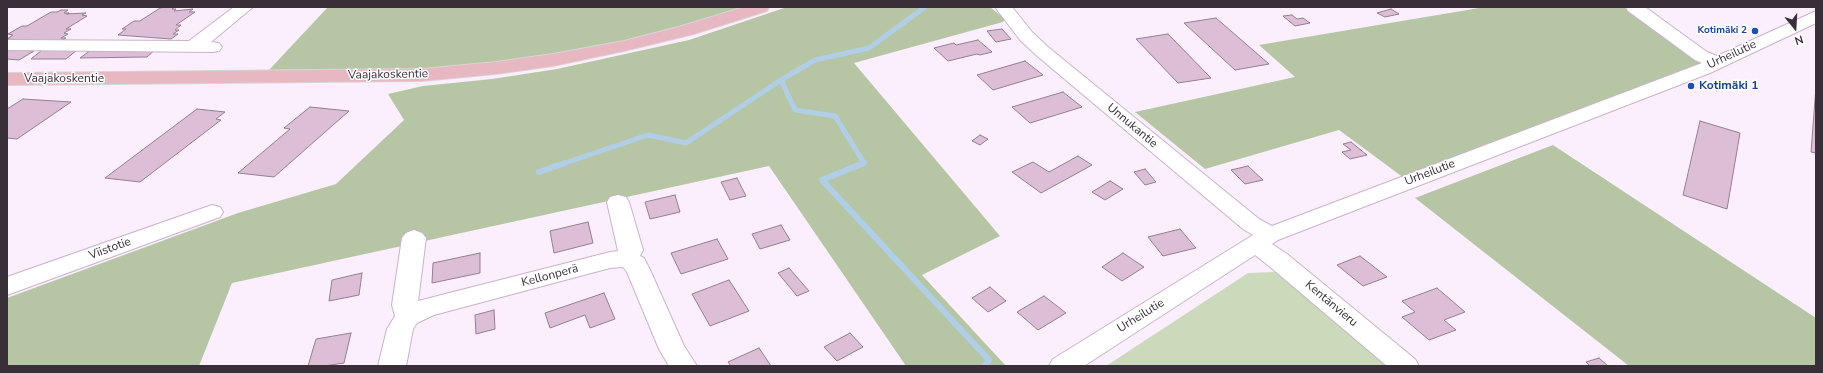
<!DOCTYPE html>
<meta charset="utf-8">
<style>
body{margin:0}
#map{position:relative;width:1823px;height:373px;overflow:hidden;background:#fceffd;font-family:"Nunito Sans",sans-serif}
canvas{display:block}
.frame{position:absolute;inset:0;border:8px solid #382f38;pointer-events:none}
.north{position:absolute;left:1775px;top:8px;width:40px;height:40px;-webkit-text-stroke:3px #fff;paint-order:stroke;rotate:162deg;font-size:11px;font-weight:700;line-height:16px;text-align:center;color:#382f38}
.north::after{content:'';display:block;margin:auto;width:14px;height:18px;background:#382f38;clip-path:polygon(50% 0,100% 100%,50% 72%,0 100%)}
</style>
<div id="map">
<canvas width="1823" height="373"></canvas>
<div class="frame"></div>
<div class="north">N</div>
</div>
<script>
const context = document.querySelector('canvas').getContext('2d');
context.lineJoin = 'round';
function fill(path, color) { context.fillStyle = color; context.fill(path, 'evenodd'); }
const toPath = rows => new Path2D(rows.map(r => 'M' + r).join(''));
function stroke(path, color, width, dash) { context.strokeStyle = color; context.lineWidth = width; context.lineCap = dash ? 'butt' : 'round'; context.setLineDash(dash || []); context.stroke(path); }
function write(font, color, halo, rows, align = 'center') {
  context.font = font + ' "Nunito Sans",sans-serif'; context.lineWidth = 3; context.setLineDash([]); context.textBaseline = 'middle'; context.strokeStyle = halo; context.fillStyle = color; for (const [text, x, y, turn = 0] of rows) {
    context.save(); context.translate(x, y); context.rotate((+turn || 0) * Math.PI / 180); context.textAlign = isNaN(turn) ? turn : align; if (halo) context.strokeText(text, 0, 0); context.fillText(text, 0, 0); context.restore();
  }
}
fill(toPath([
 [1275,272,1388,366,1106,366,1248,273]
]), '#cbdabb');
fill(toPath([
 [328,7,749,7,622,42,499,64,427,69,269,70],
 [787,7,990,7,1005,19,1003,22,854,63,1000,236,922,275,1006,366,906,366,769,166,232,283,199,366,7,366,7,298,238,213,336,184,404,120,388,94,423,86,492,79,557,69,689,40],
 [1485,7,1624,7,1707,65,1404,178,1339,130,1205,169,1135,112,1295,77,1259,45],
 [1553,145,1816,318,1816,366,1629,366,1415,198]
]), '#b6c6a5');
stroke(toPath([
 [562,164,648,135,686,143,781,80],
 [861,164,864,163,835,116,795,110,781,80,815,60,869,48,925,7]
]), '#b1cee8', 5);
stroke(toPath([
 [864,163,822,180,989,360,984,366],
 [539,172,565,163]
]), '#b1cee8', 6);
const building = toPath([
 [167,7,175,7,172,9,176,9,174,11,193,9,189,12,195,12,176,25,181,25,175,30,179,30,173,34,178,34,171,39,118,35,126,29,122,29,134,21,140,21,160,8,167,7],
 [1391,9,1399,14,1385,17,1377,13,1391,9],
 [61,10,68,10,64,13,69,13,66,14,86,13,82,15,87,16,66,29,71,29,64,33,68,34,61,38,66,38,59,42,7,39,13,35,8,34,22,26,27,26,51,12,57,12,61,10],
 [1292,15,1297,19,1303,18,1310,23,1295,26,1283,16,1292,15],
 [1216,18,1269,64,1235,70,1184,23,1216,18],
 [1002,29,1011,39,996,42,987,31,1002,29],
 [1168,34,1211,78,1178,83,1136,39,1168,34],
 [978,40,992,52,980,55,977,54,948,61,934,48,954,43,956,45,978,40],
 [7,49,34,51,19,60,7,59,7,49],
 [156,49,147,57,80,58,91,50,156,49],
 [42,50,77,50,66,59,31,59,42,50],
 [1025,61,1043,75,993,90,977,75,1025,61],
 [1816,87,1816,153,1811,152,1816,87],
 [1063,92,1082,107,1030,123,1012,107,1063,92],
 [23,99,71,102,17,139,7,138,7,109,23,99],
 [310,107,349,111,274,177,238,173,290,129,284,128,310,107],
 [197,109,225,112,216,119,221,120,140,182,105,178,197,109],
 [1700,121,1740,133,1727,209,1683,195,1700,121],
 [980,135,988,139,980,145,972,141,980,135],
 [1351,142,1367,155,1350,159,1342,152,1351,150,1343,144,1351,142],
 [1078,156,1092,165,1041,193,1012,172,1033,162,1049,172,1078,156],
 [1248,166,1263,180,1245,184,1231,170,1248,166],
 [1145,169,1156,182,1145,185,1134,172,1145,169],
 [737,178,746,196,730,200,721,182,737,178],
 [1110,181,1123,189,1105,200,1092,192,1110,181],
 [675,195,680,212,650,219,645,202,675,195],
 [588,222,593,243,554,253,550,231,588,222],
 [781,225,790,240,760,249,752,234,781,225],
 [1180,229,1196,248,1163,256,1148,237,1180,229],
 [717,239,728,259,681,274,671,253,717,239],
 [480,253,480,273,432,283,433,263,480,253],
 [1123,253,1144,267,1122,281,1102,267,1123,253],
 [1360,256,1387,277,1363,286,1337,265,1360,256],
 [789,268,809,291,797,296,778,273,789,268],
 [362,273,359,295,329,301,332,280,362,273],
 [729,280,749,311,710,326,692,294,729,280],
 [990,287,1006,301,988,312,972,298,990,287],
 [1437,288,1465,312,1444,320,1456,330,1429,340,1402,317,1415,312,1402,301,1437,288],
 [604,293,615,319,590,328,585,315,550,328,545,313,604,293],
 [1044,296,1066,313,1038,330,1017,312,1044,296],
 [494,310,495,329,476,334,475,315,494,310],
 [351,333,344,363,324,366,308,366,316,339,351,333],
 [850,333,863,347,837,361,824,347,850,333],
 [759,348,771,366,731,366,728,362,759,348],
 [1599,358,1608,366,1590,366,1586,362,1599,358]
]);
fill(building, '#ddbed7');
stroke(building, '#967e91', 1);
const minor = toPath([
 [234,7,253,7,211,42,219,43,222,47,219,51,213,52,7,50,7,40,189,41,234,7],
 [995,7,1012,7,1032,32,1048,47,1259,219,1272,226,1702,63,1695,60,1628,11,1626,7,1645,7,1707,52,1717,56,1816,11,1816,23,1710,73,1278,240,1272,244,1287,254,1415,359,1419,366,1387,366,1269,266,1255,255,1084,366,1049,366,1053,359,1253,235,1243,229,1036,55,1020,40,995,7],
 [618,195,626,197,629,202,643,250,640,256,644,258,651,272,684,346,697,366,669,366,659,349,627,272,623,267,610,268,434,315,417,323,413,329,406,366,378,366,387,329,395,316,392,305,402,238,406,233,414,230,422,233,426,238,418,301,610,252,618,251,607,202,610,197,618,195],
 [212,205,220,207,223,212,220,217,7,295,7,277,212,205]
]);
const major = toPath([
 [744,7,769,7,767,11,694,34,624,51,553,66,496,74,422,81,7,85,7,73,422,69,496,62,553,54,624,41,682,26,744,7]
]);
stroke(minor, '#c9b3ca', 2);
stroke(major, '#d7d5d7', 2);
fill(minor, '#fff');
fill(major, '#e7b8c2');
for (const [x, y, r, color] of [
 [1755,31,4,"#1a4fb4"],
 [1691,86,4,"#1a4fb4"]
]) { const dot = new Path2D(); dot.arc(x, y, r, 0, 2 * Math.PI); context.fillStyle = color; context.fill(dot); stroke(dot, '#fff', 1.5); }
write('bold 10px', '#164399', '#fff', [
 ["Kotimäki 2",1747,31]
], 'right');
write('12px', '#382f38', '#fff', [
 ["Urheilutie",1732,55,-25],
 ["Vaajakoskentie",388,75,-1],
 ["Vaajakoskentie",64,79],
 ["Unnukantie",1132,126,40],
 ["Urheilutie",1430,173,-21],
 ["Viistotie",110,249,-20],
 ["Kellonperä",550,276,-15],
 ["Kentänvieru",1331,304,40],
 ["Urheilutie",1141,316,-32]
]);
write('bold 12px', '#164399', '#fff', [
 ["Kotimäki 1",1699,86]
], 'left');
</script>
